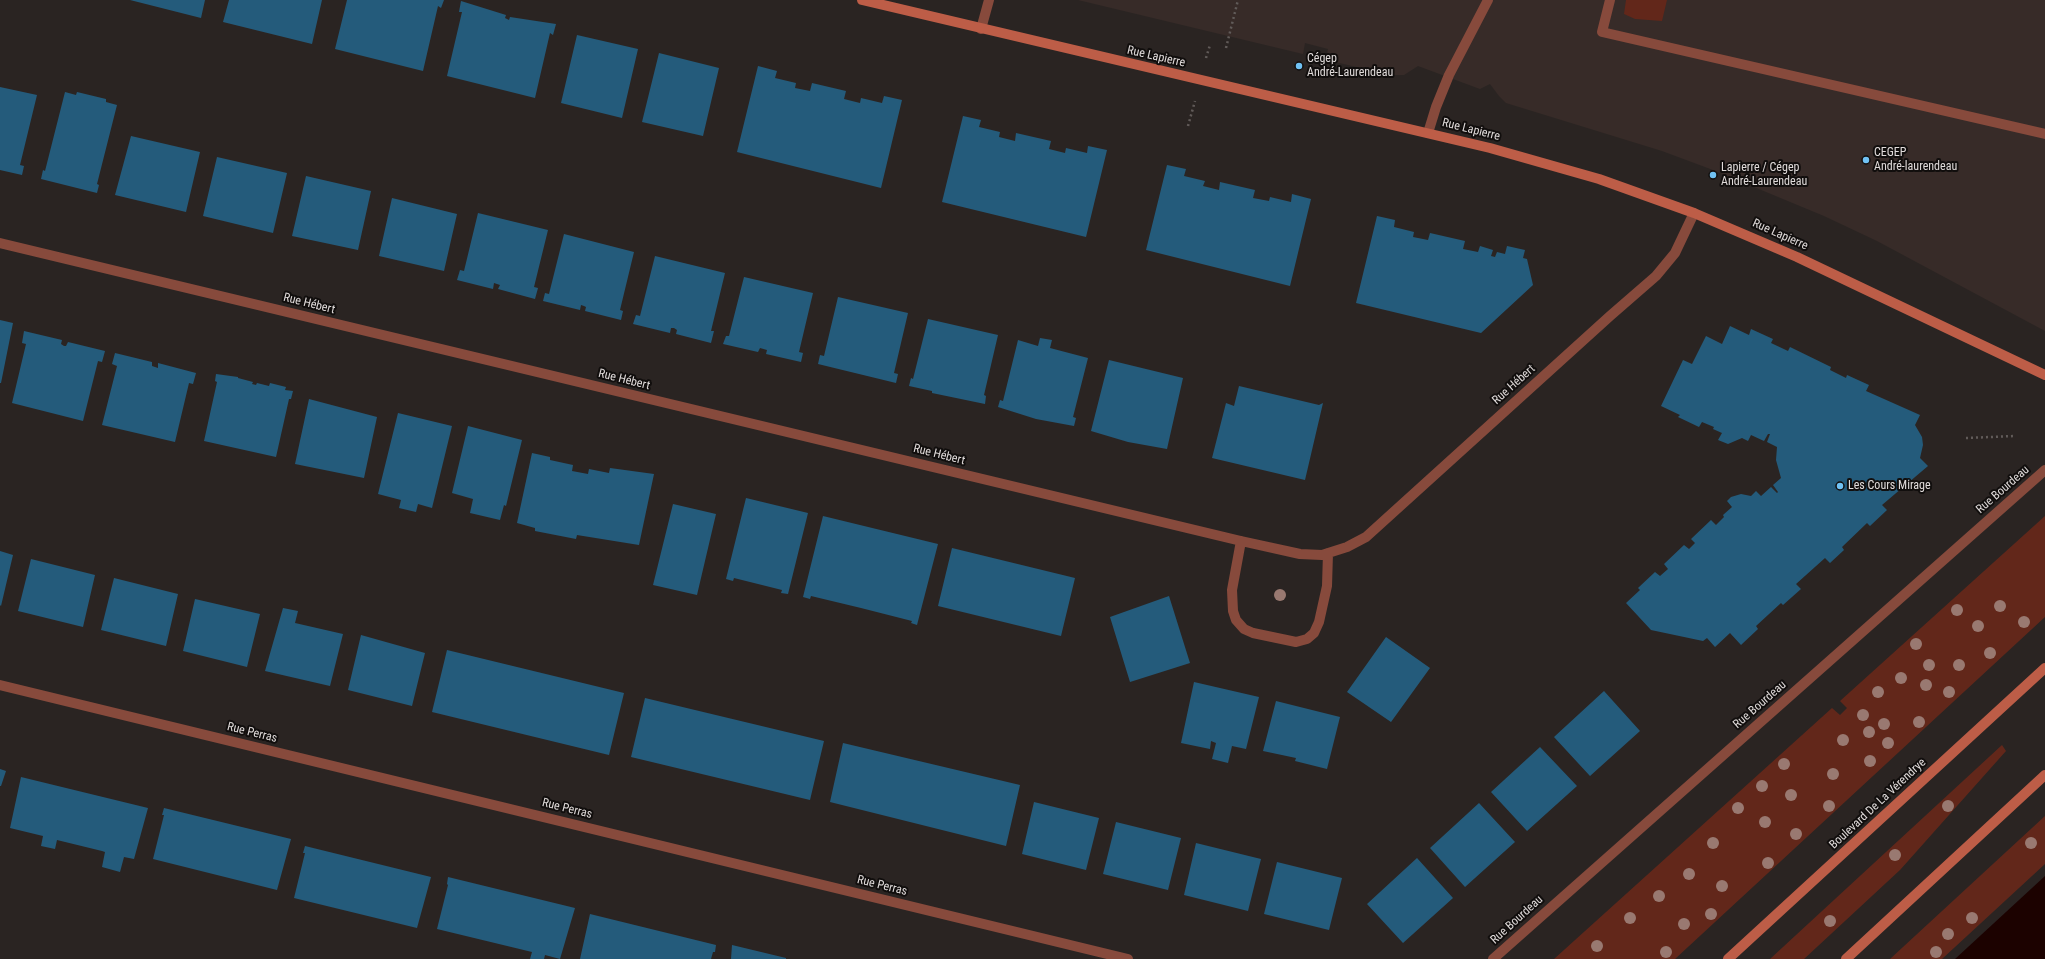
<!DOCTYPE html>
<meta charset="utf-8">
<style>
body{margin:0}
canvas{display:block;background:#2a2422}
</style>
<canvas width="2045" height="959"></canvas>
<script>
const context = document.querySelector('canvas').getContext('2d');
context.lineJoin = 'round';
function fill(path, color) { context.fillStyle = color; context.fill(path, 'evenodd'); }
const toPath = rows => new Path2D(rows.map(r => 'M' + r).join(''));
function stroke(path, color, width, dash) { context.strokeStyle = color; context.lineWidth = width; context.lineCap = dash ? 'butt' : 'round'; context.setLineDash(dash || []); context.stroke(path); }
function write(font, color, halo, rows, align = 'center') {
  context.font = font + ' "Roboto Condensed",sans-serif'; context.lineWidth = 4; context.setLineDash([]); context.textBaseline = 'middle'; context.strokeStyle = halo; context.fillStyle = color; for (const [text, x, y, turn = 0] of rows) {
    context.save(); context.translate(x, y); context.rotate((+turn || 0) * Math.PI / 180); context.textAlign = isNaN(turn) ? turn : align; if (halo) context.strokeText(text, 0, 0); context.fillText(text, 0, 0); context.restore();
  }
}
fill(toPath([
 [1078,0,2045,0,2045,331,1877,241,1824,216,1713,170,1662,151,1506,103,1499,96,1490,84,1480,89,1418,66,1404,75,1392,75,1326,60,1328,49,1305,43,1303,54]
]), '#372b28');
fill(toPath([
 [1626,0,1667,0,1662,21,1635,19,1624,14],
 [2045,516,2045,617,1675,959,1554,959,1832,708,1840,715,1847,708,1840,701],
 [2002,745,2006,751,1900,870,1804,959,1770,959],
 [2045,816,2045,864,1942,959,1890,959]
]), '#62271a');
fill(toPath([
 [2045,876,2045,959,1955,959]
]), '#1c0200');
fill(toPath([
 [130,0,205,0,201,18],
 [229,0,322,0,312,44,223,22],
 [347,0,444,0,441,8,438,6,423,71,335,49],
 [461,1,506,15,505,18,509,20,510,17,556,24,553,35,550,33,535,98,447,76,462,12,459,12],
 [577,35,638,49,622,118,561,103],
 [659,53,719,68,703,136,642,122],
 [758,66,777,71,775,78,796,83,795,88,810,91,812,83,846,91,844,99,860,103,861,98,882,103,884,96,902,100,881,188,737,152],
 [0,87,37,95,20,165,24,166,22,175,0,170],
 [65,92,76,95,77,92,106,99,106,102,117,105,97,184,99,185,97,193,41,179,43,170,45,171],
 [963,116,981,120,979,127,1000,132,999,137,1015,141,1016,133,1051,141,1049,149,1065,153,1066,148,1087,153,1088,146,1107,150,1086,237,942,202],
 [131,136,200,152,186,212,115,195],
 [217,157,287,173,273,233,203,216],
 [1167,165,1186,169,1184,176,1205,181,1203,186,1219,190,1220,182,1255,190,1253,198,1269,201,1270,197,1291,202,1292,194,1311,199,1290,286,1146,250],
 [306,176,371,191,358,250,292,236],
 [392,198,457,214,444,271,379,256],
 [478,213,548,230,534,287,538,288,535,299,498,289,500,285,494,283,493,289,457,280,460,270,464,271],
 [1377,216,1395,220,1394,227,1414,232,1413,237,1428,240,1430,233,1465,241,1463,249,1478,252,1480,246,1493,250,1491,256,1495,257,1497,252,1505,254,1507,246,1525,250,1523,258,1527,259,1533,285,1481,333,1356,303],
 [564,234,634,252,620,310,623,311,621,320,585,311,586,307,584,306,581,305,580,310,543,301,545,293,549,294],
 [655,256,725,273,711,331,714,331,711,343,676,334,677,330,674,328,671,328,670,333,633,324,636,315,640,316],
 [744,277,813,293,799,352,803,353,801,362,766,354,767,350,760,348,758,352,723,344,726,336,729,336],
 [838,297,908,313,894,373,898,374,896,383,818,364,820,355,824,356],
 [928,319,998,335,984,395,986,396,985,404,932,393,932,391,909,386,911,378,913,379],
 [0,320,13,323,1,383,0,383],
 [1730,326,1749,335,1751,329,1773,339,1771,343,1788,351,1790,347,1831,367,1830,370,1846,378,1847,375,1869,385,1866,391,1920,415,1915,425,1922,437,1923,445,1920,458,1928,466,1882,505,1887,510,1870,526,1867,523,1842,547,1844,550,1830,563,1825,558,1796,584,1801,589,1783,605,1781,603,1756,626,1758,629,1741,645,1730,633,1715,647,1707,638,1703,641,1651,630,1626,603,1640,590,1638,588,1655,572,1660,576,1668,569,1664,564,1684,545,1689,549,1695,543,1691,539,1711,520,1716,525,1724,517,1723,515,1732,507,1727,501,1731,497,1741,494,1751,496,1756,491,1761,496,1771,487,1777,493,1778,492,1773,485,1781,478,1776,460,1777,447,1767,442,1770,434,1768,434,1764,441,1751,435,1748,441,1742,438,1728,444,1718,440,1722,433,1713,429,1714,427,1702,422,1699,427,1678,417,1680,415,1661,406,1683,360,1692,364,1706,336,1722,344],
 [24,331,62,340,61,344,64,346,66,346,68,342,105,351,102,362,98,361,83,421,12,403,26,344,22,343],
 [1040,338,1052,340,1050,348,1088,358,1073,417,1076,418,1074,426,1036,419,998,407,1000,400,1003,401,1018,340,1038,346],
 [115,353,152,362,152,366,158,368,158,363,196,373,193,384,189,383,175,442,102,425,117,366,112,364],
 [1109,360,1183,378,1167,449,1128,442,1091,431],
 [216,374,238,377,238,378,253,382,252,384,256,385,257,383,269,386,270,383,286,387,285,390,293,391,291,399,289,399,276,457,204,441,217,382,215,381],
 [1239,386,1319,405,1323,403,1305,480,1212,458,1226,403,1234,406],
 [309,399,377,417,364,478,295,464],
 [398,413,452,426,432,508,418,504,416,512,399,508,401,500,378,494],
 [468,426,522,440,506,506,504,505,500,520,470,513,473,499,452,493],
 [532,453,550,457,550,460,573,465,572,471,588,474,589,469,609,473,610,468,654,474,639,545,577,535,576,539,535,531,535,528,517,523],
 [746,498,808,513,788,594,781,593,782,590,734,578,733,581,726,579],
 [673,504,716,514,697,595,653,585],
 [823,516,938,544,917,625,911,623,912,621,861,608,811,596,810,599,803,597],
 [952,548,1075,578,1061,636,938,606],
 [0,551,13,555,1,606,0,605],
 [31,559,95,575,83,627,18,611],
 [114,578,178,594,166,646,101,630],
 [1169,596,1190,663,1130,682,1110,617],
 [195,599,260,614,247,667,183,651],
 [283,608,298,611,295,623,343,634,330,686,265,671],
 [361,635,425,653,412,706,348,690],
 [1386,637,1430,668,1391,722,1347,692],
 [447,650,624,693,609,755,432,712],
 [1194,682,1259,697,1246,749,1232,746,1228,763,1212,759,1216,743,1211,741,1210,749,1181,743],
 [1604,691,1640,731,1590,776,1554,737],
 [645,698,824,741,810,800,631,757],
 [1276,701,1340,717,1327,769,1295,761,1296,758,1263,751],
 [843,743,1020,785,1006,846,830,802],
 [1540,747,1577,786,1527,831,1491,792],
 [0,769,6,771,1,786,0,786],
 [21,777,148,808,134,859,124,857,120,872,102,867,105,852,102,851,57,840,55,849,41,846,43,836,10,828],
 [1034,802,1099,818,1086,870,1022,854],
 [1479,803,1515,842,1465,887,1430,848],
 [164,808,291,839,277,890,153,859,164,815,162,815],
 [1116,822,1181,838,1168,890,1103,874],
 [1196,843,1261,859,1248,911,1184,895],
 [305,846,431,877,417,928,294,898,305,853,303,853],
 [1417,858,1453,898,1403,943,1367,904],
 [1277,862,1342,878,1329,930,1264,914],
 [448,877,575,908,560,959,545,955,544,959,530,959,532,952,437,929,448,885,447,884],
 [590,914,716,945,715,952,713,952,711,959,580,959],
 [732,945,786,958,786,959,731,959]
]), '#245b7b');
stroke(toPath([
 [1226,48,1238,0],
 [1206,58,1210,45],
 [1188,126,1195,101],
 [1966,438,2015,436]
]), '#615b59', 2.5, [2, 3]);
stroke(toPath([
 [1610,0,1602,32,2045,134],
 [981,29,989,0],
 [1428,133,1436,107,1449,75,1488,0]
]), '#874a3c', 10);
stroke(toPath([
 [0,243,1241,541,1300,554,1322,555,1347,547,1366,537,1610,316,1656,276,1675,253,1694,213],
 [1241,541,1232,590,1233,611,1236,620,1244,629,1253,633,1296,642,1307,639,1314,633,1319,622,1327,586,1328,553],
 [0,685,1128,959],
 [1493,959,2045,470]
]), '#874a3c', 10);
stroke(toPath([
 [862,0,1490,148,1599,179,1694,213,1797,257,2045,375],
 [1728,959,2045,668],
 [1846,959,2045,775]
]), '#bd5d47', 10);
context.fillStyle = '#997971';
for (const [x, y] of [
 [1280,595],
 [2000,606],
 [1957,610],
 [2024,622],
 [1978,626],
 [1916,644],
 [1990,653],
 [1929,665],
 [1959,665],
 [1901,678],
 [1926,685],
 [1878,692],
 [1949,692],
 [1863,715],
 [1919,722],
 [1884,724],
 [1869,732],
 [1843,740],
 [1888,743],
 [1870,761],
 [1784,764],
 [1833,774],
 [1762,786],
 [1791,795],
 [1829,806],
 [1948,806],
 [1738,808],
 [1765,822],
 [1796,834],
 [1713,843],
 [2031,843],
 [1895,855],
 [1768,863],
 [1689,874],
 [1722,886],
 [1659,896],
 [1711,914],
 [1630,918],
 [1972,918],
 [1830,921],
 [1684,924],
 [1948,934],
 [1597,946],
 [1666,952],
 [1936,952]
]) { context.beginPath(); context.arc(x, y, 6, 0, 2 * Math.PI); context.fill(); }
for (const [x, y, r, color] of [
 [1299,66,4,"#70c2f4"],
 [1866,160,4,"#70c2f4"],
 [1713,175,4,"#70c2f4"],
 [1840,486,4,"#70c2f4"]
]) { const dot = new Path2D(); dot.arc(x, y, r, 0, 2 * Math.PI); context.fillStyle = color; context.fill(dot); stroke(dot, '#110e0d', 1.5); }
write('12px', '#e0dbda', '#110e0d', [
 ["Rue Lapierre",1156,57,13],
 ["Rue Lapierre",1471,130,14],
 ["Rue Lapierre",1780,235,24],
 ["Rue Hébert",309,304,14],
 ["Rue Hébert",624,380,14],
 ["Rue Hébert",1514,385,-42],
 ["Rue Hébert",939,455,14],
 ["Rue Bourdeau",2003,490,-41],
 ["Rue Bourdeau",1760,705,-41],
 ["Rue Perras",252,733,14],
 ["Boulevard De La Vérendrye",1878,804,-43],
 ["Rue Perras",567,809,14],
 ["Rue Perras",882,886,14],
 ["Rue Bourdeau",1517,920,-42]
]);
write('12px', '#e0dbda', '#110e0d', [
 ["Cégep",1307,59],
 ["André-Laurendeau",1307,73],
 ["CEGEP",1874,153],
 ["André-laurendeau",1874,167],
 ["Lapierre / Cégep",1721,168],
 ["André-Laurendeau",1721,182],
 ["Les Cours Mirage",1848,486]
], 'left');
</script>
